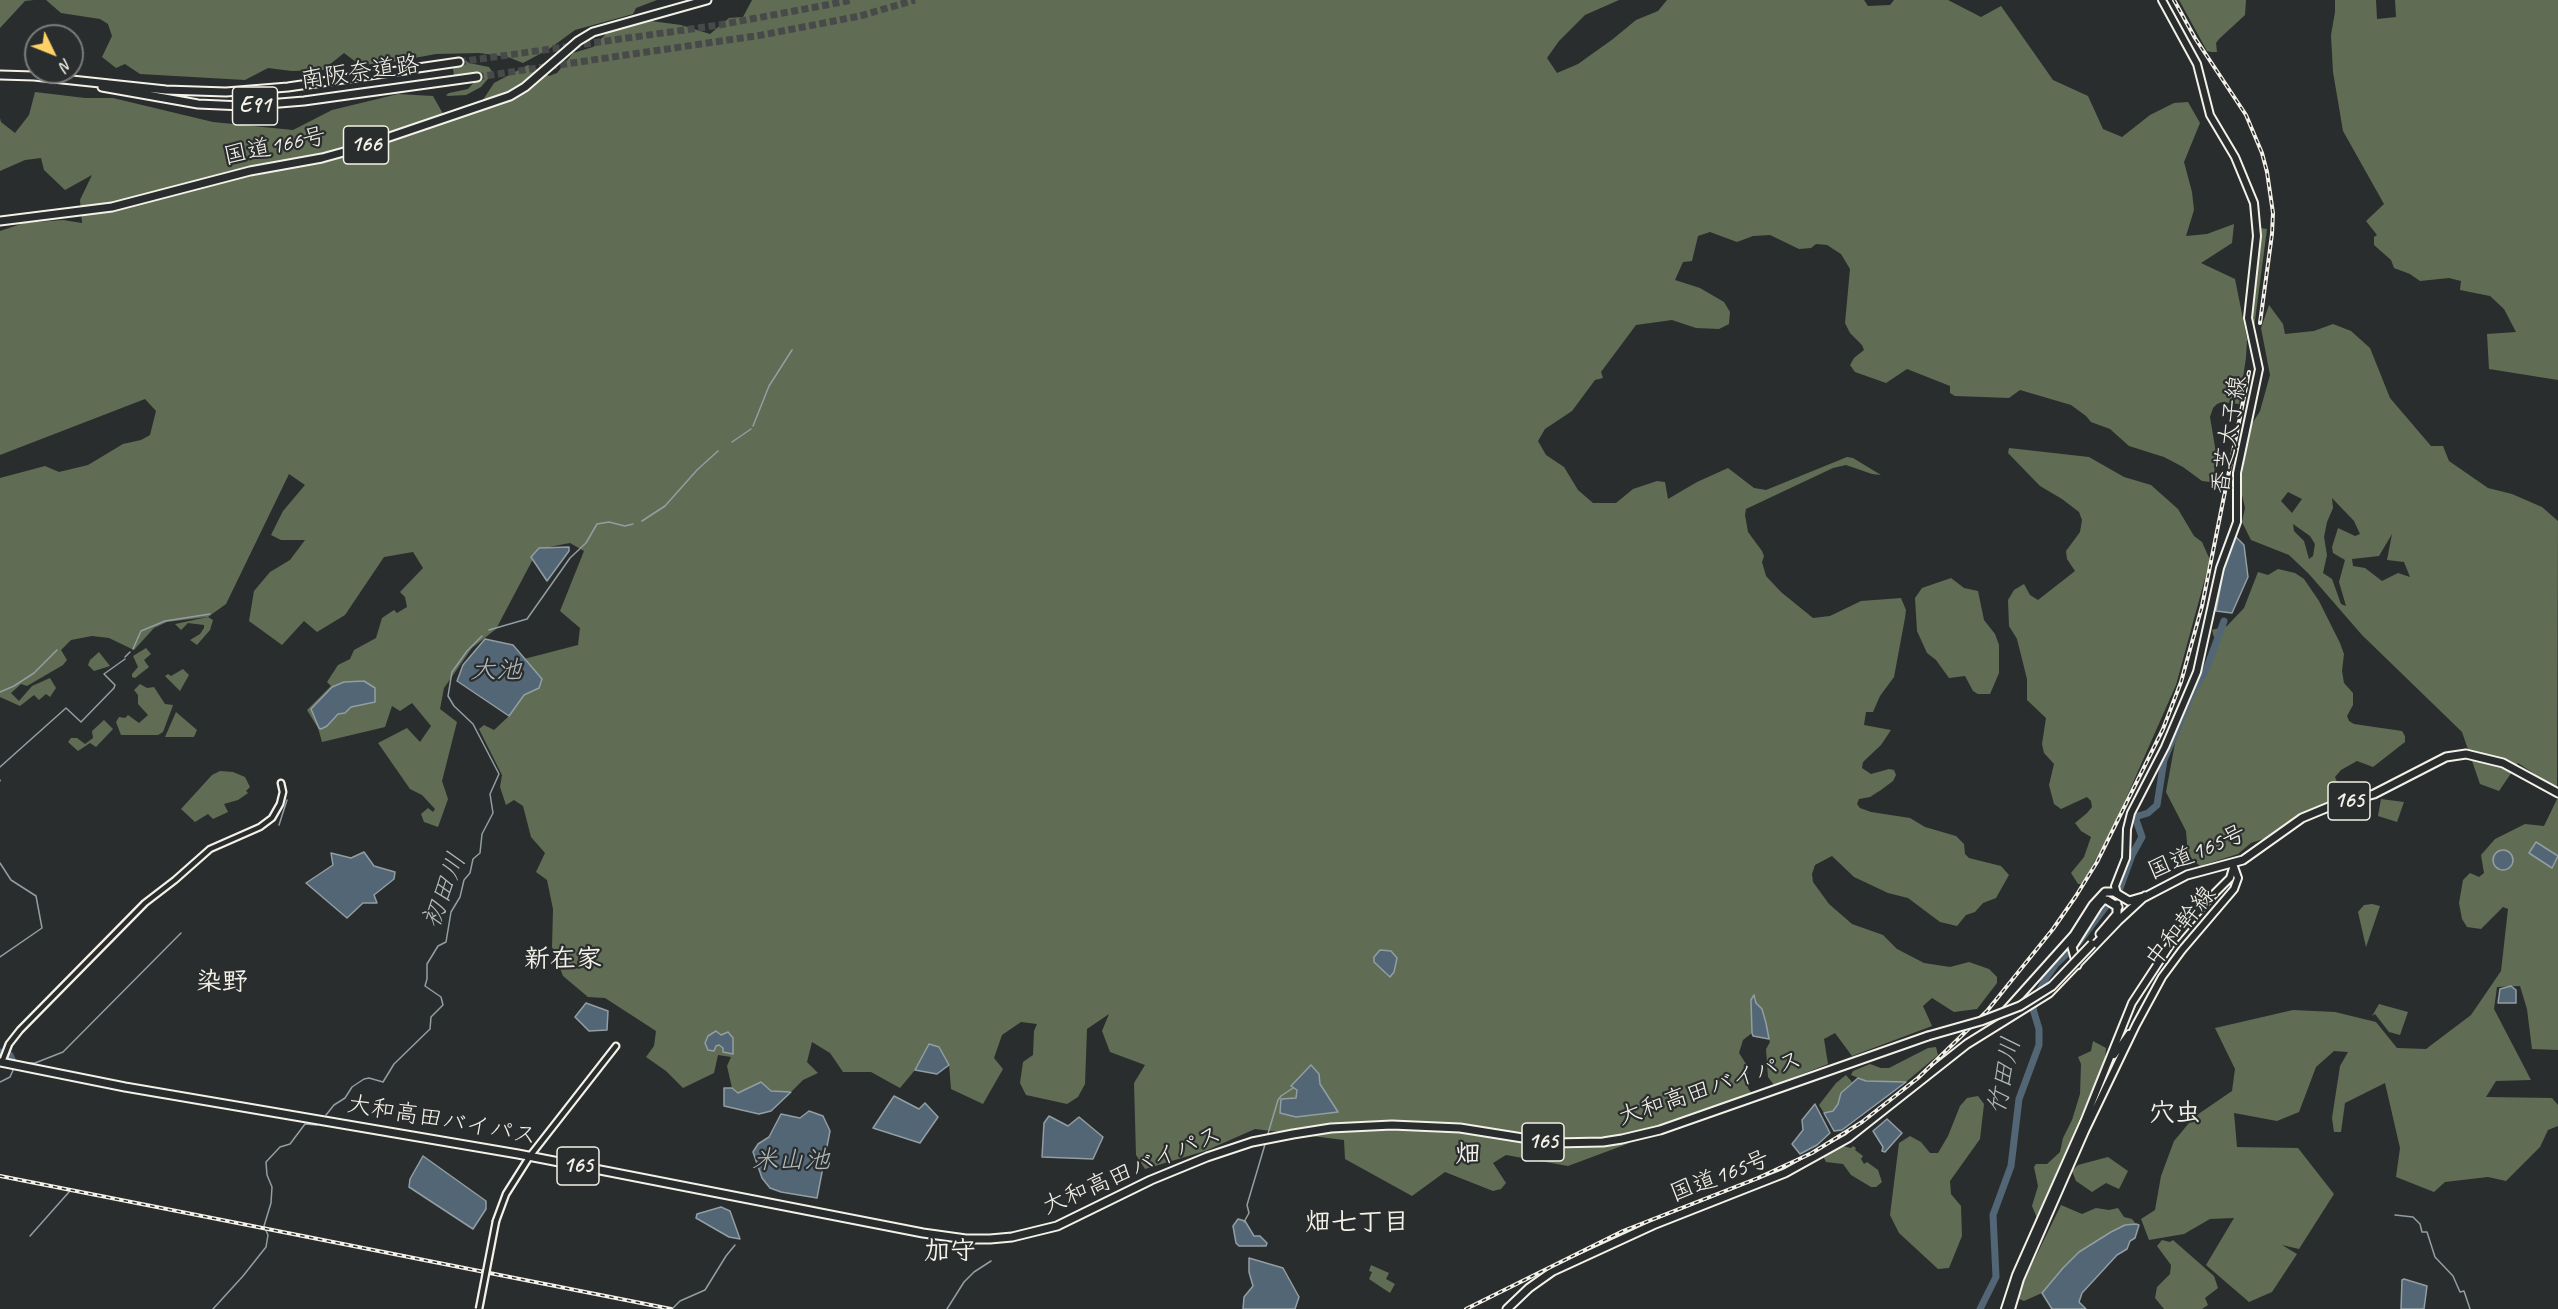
<!DOCTYPE html>
<meta charset="utf-8">
<style>
body{margin:0}
#map{position:relative;width:2558px;height:1309px;overflow:hidden;background:#2a2d2e;font-family:Caveat,sans-serif}
canvas{display:block}
.north{position:absolute;left:24px;top:24px;width:60px;height:60px;box-sizing:border-box;background:#2a2d2e;border:2px solid #7b7b78;border-radius:50%;rotate:133deg;font-size:16px;font-weight:700;line-height:24px;text-align:center;color:#f4f1e8}
.north::after{content:'';display:block;margin:auto;width:21px;height:27px;background:#ffd166;clip-path:polygon(50% 0,100% 100%,50% 72%,0 100%)}
</style>
<div id="map">
<canvas width="2558" height="1309"></canvas>
<div class="north">N</div>
</div>
<script>
const context = document.querySelector('canvas').getContext('2d');
context.lineJoin = 'round';
function fill(path, color) { context.fillStyle = color; context.fill(path, 'evenodd'); }
const toPath = rows => new Path2D(rows.map(r => 'M' + r).join(''));
function stroke(path, color, width, dash) { context.strokeStyle = color; context.lineWidth = width; context.lineCap = dash ? 'butt' : 'round'; context.setLineDash(dash || []); context.stroke(path); }
function write(font, color, halo, rows, align = 'center') {
  context.font = font + ' Caveat,"Klee One",sans-serif'; context.lineWidth = 4.5; context.setLineDash([]); context.textBaseline = 'middle'; context.strokeStyle = halo; context.fillStyle = color; for (const [text, x, y, turn = 0] of rows) {
    context.save(); context.translate(x, y); context.rotate((+turn || 0) * Math.PI / 180); context.textAlign = isNaN(turn) ? turn : align; if (halo) context.strokeText(text, 0, 0); context.fillText(text, 0, 0); context.restore();
  }
}
fill(toPath([
 [0,0,34,0,25,1,0,28],
 [46,0,657,0,636,8,633,14,575,30,549,49,523,63,508,57,479,53,436,54,387,63,360,65,344,53,323,70,292,71,268,68,245,80,140,74,125,64,116,68,102,57,112,36,108,24,100,19,61,13],
 [752,0,1619,0,1585,15,1559,41,1547,58,1557,73,1578,64,1613,39,1636,20,1658,11,1667,0,1864,0,1868,6,1890,5,1894,0,1948,0,1981,17,2001,6,2053,80,2088,96,2103,129,2122,137,2150,115,2174,103,2188,102,2200,123,2184,162,2192,192,2194,210,2186,236,2207,234,2234,224,2232,243,2201,263,2235,279,2247,339,2246,358,2239,404,2222,402,2217,404,2213,408,2210,417,2216,453,2214,475,2210,482,2202,481,2183,467,2164,457,2129,446,2110,429,2091,422,2086,416,2071,405,2020,390,2009,398,1955,396,1950,393,1950,386,1907,369,1886,383,1855,372,1850,365,1854,358,1864,350,1862,345,1850,333,1845,323,1850,269,1841,254,1827,245,1816,244,1811,248,1799,249,1770,235,1753,236,1737,242,1710,232,1698,236,1692,261,1683,262,1675,280,1700,288,1724,302,1730,312,1729,324,1719,329,1696,328,1672,320,1636,325,1601,372,1603,378,1595,380,1572,411,1545,429,1538,441,1546,455,1564,467,1578,490,1593,503,1616,503,1633,489,1657,481,1665,482,1668,499,1697,482,1728,468,1754,488,1766,490,1847,457,1853,458,1881,475,1872,474,1846,465,1833,468,1746,509,1745,515,1748,532,1762,551,1764,556,1762,562,1766,576,1781,592,1813,618,1830,616,1861,601,1901,598,1906,610,1905,618,1894,677,1880,696,1873,712,1866,712,1864,725,1891,730,1881,745,1863,762,1862,768,1871,774,1889,769,1894,770,1896,775,1893,781,1881,790,1870,797,1859,799,1857,804,1860,808,1871,812,1910,818,1925,827,1956,836,1964,844,1965,854,1969,858,2001,866,2009,875,1996,898,1983,903,1975,912,1966,915,1957,926,1940,922,1908,898,1888,893,1854,877,1832,856,1815,865,1812,874,1813,882,1829,904,1852,924,1883,935,1897,949,1924,963,1950,967,1969,962,1989,969,1997,977,1997,983,1977,1009,1954,1012,1932,998,1923,1006,1932,1026,1852,1056,1835,1033,1824,1039,1828,1064,1774,1085,1768,1077,1766,1049,1770,1042,1766,1031,1766,1023,1762,1009,1756,1003,1755,996,1751,1000,1752,1033,1743,1040,1739,1053,1748,1067,1748,1088,1752,1094,1652,1129,1627,1144,1568,1166,1506,1155,1493,1163,1506,1183,1501,1189,1493,1191,1445,1172,1412,1196,1345,1159,1344,1140,1255,1129,1205,1151,1145,1169,1136,1155,1134,1083,1145,1065,1110,1052,1102,1031,1109,1014,1087,1029,1085,1084,1078,1097,1067,1104,1026,1095,1020,1083,1023,1062,1033,1055,1034,1031,1037,1024,1021,1022,1002,1035,994,1058,1003,1069,983,1104,951,1089,949,1064,929,1044,915,1070,900,1088,871,1072,843,1072,830,1053,812,1042,807,1062,818,1073,803,1080,792,1091,771,1091,761,1083,738,1093,732,1088,727,1066,731,1057,718,1055,714,1073,683,1088,666,1071,646,1057,654,1046,656,1031,605,998,588,997,563,976,552,947,553,909,547,880,536,872,545,853,531,837,523,806,514,800,506,805,500,787,502,775,479,729,484,725,494,730,509,716,524,694,542,679,524,659,578,645,580,628,560,611,584,551,570,543,549,547,532,561,496,629,472,648,444,688,440,709,457,722,442,781,448,799,438,827,424,822,421,814,428,808,433,812,435,809,422,795,410,789,378,743,407,728,420,742,431,726,412,703,400,711,392,706,385,727,322,742,318,728,307,710,331,686,327,682,338,665,350,659,354,650,376,638,382,618,394,610,397,613,407,607,405,597,400,592,423,568,413,552,384,557,345,615,317,632,304,621,282,645,249,621,254,591,270,572,290,560,305,540,281,540,271,535,283,511,305,485,289,474,226,604,208,617,167,622,154,628,134,650,109,638,92,636,71,640,61,650,67,660,63,665,27,686,21,684,11,693,19,701,32,686,50,678,56,688,50,697,46,694,39,700,34,695,20,706,0,697,0,478,45,466,59,472,88,465,123,444,141,440,150,435,156,411,145,399,0,455,0,231,24,223,63,220,82,223,80,200,92,175,65,190,44,170,41,158,25,160,0,171,0,118,1,122,15,133,29,115,35,92,85,98,113,98,213,122,293,130,332,110,398,94,433,96,447,121,475,112,494,83,528,65,549,76,557,73,573,53,593,47,607,33,651,21,681,25,710,34,729,18,743,17],
 [1319,1074,1320,1084,1323,1088,1280,1113,1297,1098,1297,1090],
 [2179,0,2246,0,2245,15,2219,39,2216,43,2217,52,2211,52,2207,51],
 [2335,0,2376,0,2377,19,2396,17,2395,0,2558,0,2558,380,2489,369,2487,334,2516,332,2504,309,2490,296,2460,290,2461,281,2449,278,2420,281,2410,274,2394,268,2391,260,2374,245,2374,237,2377,235,2366,221,2384,204,2343,131,2333,72,2331,35,2335,12],
 [462,57,469,63,489,67,493,73,481,87,466,95,448,96,446,95,449,93,468,89,477,79,475,74,454,76,453,68,464,65],
 [2259,228,2267,229,2254,328,2252,312],
 [2269,305,2283,324,2285,334,2314,331,2333,324,2351,331,2370,348,2390,398,2431,446,2443,446,2449,461,2488,488,2512,494,2542,507,2558,521,2557,789,2518,763,2499,791,2480,784,2462,732,2362,635,2309,574,2289,555,2251,540,2242,522,2245,508,2240,486,2250,427,2260,411,2270,375,2261,328],
 [2288,492,2302,499,2292,513,2281,501],
 [2332,498,2354,521,2360,534,2355,536,2338,528,2332,547,2333,553,2345,560,2339,582,2346,606,2341,604,2332,579,2323,573,2327,555,2324,537,2327,522,2333,508],
 [2293,524,2310,536,2315,544,2313,556,2309,559,2304,541,2294,531],
 [2392,534,2387,560,2404,562,2410,577,2398,573,2382,581,2365,568,2353,566,2352,559,2379,556],
 [2009,448,2089,457,2124,477,2151,485,2178,509,2194,536,2202,542,2210,560,2176,685,2113,828,2082,884,2078,884,2071,873,2084,857,2091,837,2081,831,2075,823,2087,813,2092,807,2091,801,2087,797,2061,809,2054,804,2049,785,2054,764,2044,753,2042,744,2046,718,2027,700,2027,679,2017,639,2009,626,2008,600,2014,590,2024,584,2030,595,2038,600,2075,571,2067,559,2066,551,2080,532,2082,520,2079,512,2062,499,2040,486,2008,453],
 [2278,569,2295,573,2304,579,2319,601,2340,643,2344,654,2342,671,2344,683,2353,693,2353,705,2347,716,2349,721,2354,724,2402,731,2405,736,2405,742,2373,767,2357,761,2341,770,2335,777,2342,794,2338,801,2272,836,2251,843,2238,854,2200,866,2188,855,2186,831,2166,792,2175,743,2215,641,2212,630,2227,626,2244,608,2258,572,2268,575],
 [1951,578,1964,588,1978,591,1984,620,1995,634,1999,645,1999,673,1990,694,1978,694,1973,691,1965,676,1949,678,1936,660,1927,653,1917,631,1915,598,1922,588],
 [208,617,213,620,210,630,197,645,190,640,200,634,204,628,204,625,188,623,181,630,175,624],
 [146,648,151,654,144,660,149,667,135,678,132,677,132,674,138,667,133,656],
 [99,652,110,666,94,671,88,665,90,660],
 [183,669,189,675,180,691,165,676,168,674,171,676],
 [140,684,147,688,154,687,165,704,173,705,172,708,163,732,158,735,121,735,116,722,119,717,125,718,128,715,139,723,148,715,138,704,138,695,134,690],
 [176,712,197,730,194,737,165,737],
 [104,720,113,729,96,747,90,743,78,751,68,742,71,738,77,738,85,744,93,738,92,731],
 [220,771,233,772,245,777,250,787,246,791,248,793,238,800,224,804,228,812,213,819,208,814,195,822,181,809,212,775],
 [2558,797,2558,1050,2532,1049,2527,1009,2520,986,2497,987,2494,1009,2531,1080,2496,1081,2486,1097,2552,1098,2558,1105,2558,1126,2548,1130,2540,1147,2506,1181,2488,1177,2445,1182,2434,1192,2396,1177,2400,1148,2385,1083,2345,1103,2341,1132,2334,1132,2332,1118,2340,1066,2348,1052,2334,1051,2316,1067,2299,1112,2277,1121,2234,1113,2237,1147,2298,1148,2334,1194,2299,1249,2282,1245,2297,1254,2272,1292,2249,1302,2206,1265,2234,1218,2210,1219,2184,1234,2149,1240,2141,1219,2155,1210,2161,1176,2174,1141,2194,1117,2232,1091,2235,1069,2215,1028,2293,1010,2335,1012,2376,1022,2397,1048,2426,1049,2471,1015,2501,971,2508,909,2503,907,2481,929,2467,927,2462,919,2459,903,2463,880,2470,873,2479,877,2484,873,2481,855,2495,839,2525,824,2544,826],
 [2381,799,2404,802,2397,822,2378,816],
 [2372,904,2380,906,2366,947,2358,912,2364,905],
 [2379,1004,2408,1012,2400,1035,2389,1032,2375,1014,2372,1016],
 [2093,1041,2106,1048,2105,1060,2037,1218,2032,1206,2038,1186,2034,1167,2036,1164,2047,1164,2060,1152,2063,1138,2072,1120,2080,1094,2081,1064,2078,1057,2091,1051],
 [1936,1047,1938,1055,1906,1082,1866,1081,1851,1075,1853,1071,1870,1064,1881,1068,1889,1068,1928,1048],
 [1846,1075,1852,1082,1841,1093,1838,1104,1833,1111,1831,1114,1824,1113,1819,1105,1836,1083],
 [1978,1096,1984,1104,1980,1139,1950,1181,1951,1194,1961,1206,1962,1236,1949,1268,1938,1269,1899,1233,1890,1215,1899,1143,1910,1136,1921,1142,1930,1153,1938,1153,1948,1136,1960,1106,1967,1098],
 [1842,1146,1851,1148,1853,1146,1856,1148,1855,1150,1863,1156,1861,1159,1864,1164,1867,1162,1878,1170,1882,1182,1876,1187,1871,1187,1851,1175,1843,1164,1826,1162,1823,1156],
 [2108,1157,2128,1171,2119,1189,2106,1183,2092,1192,2076,1181,2072,1171,2078,1165],
 [2061,1205,2082,1214,2096,1208,2109,1210,2118,1208,2124,1217,2132,1219,2136,1224,2125,1225,2063,1268,2042,1293,2024,1301,2019,1299,2018,1293],
 [2162,1240,2170,1242,2173,1240,2214,1276,2218,1288,2205,1298,2208,1305,2202,1309,2164,1309,2155,1298,2157,1287,2170,1274,2171,1265,2157,1246],
 [1371,1265,1389,1273,1386,1279,1395,1284,1390,1293,1369,1279,1372,1272,1369,1271]
]), '#606d54');
const water = toPath([
 [2235,536,2244,545,2248,577,2232,613,2216,611,2224,567,2235,536],
 [569,547,569,551,547,581,531,557,539,548,569,547],
 [485,639,513,645,542,679,539,688,524,695,509,716,457,681,463,665,485,639],
 [364,681,375,688,375,702,351,707,345,713,338,714,327,726,321,729,319,728,311,709,332,687,344,682,364,681],
 [2536,842,2558,856,2552,868,2529,853,2536,842],
 '2493 860a10 10 0 1 1 20 0a10 10 0 1 1-20 0Z',
 [364,852,374,866,395,872,394,879,374,895,377,903,363,903,347,918,306,883,333,865,331,853,351,858,364,852],
 [1380,950,1391,951,1397,958,1394,972,1390,977,1374,962,1374,957,1380,950],
 [2511,986,2516,990,2516,1003,2498,1003,2500,989,2511,986],
 [1754,995,1756,1003,1762,1009,1766,1023,1769,1039,1753,1036,1752,1033,1751,1000,1754,995],
 [586,1003,608,1011,607,1030,589,1031,575,1017,586,1003],
 [716,1031,721,1035,728,1032,733,1038,733,1054,723,1052,723,1048,719,1045,716,1046,714,1051,708,1050,705,1043,708,1036,716,1031],
 [929,1044,939,1047,949,1065,937,1074,915,1070,929,1044],
 [1311,1065,1319,1074,1320,1084,1338,1112,1296,1117,1280,1113,1281,1099,1296,1098,1297,1090,1291,1086,1311,1065],
 [1858,1078,1866,1081,1906,1082,1842,1130,1834,1131,1824,1113,1833,1111,1838,1104,1841,1093,1858,1078],
 [761,1082,771,1091,791,1092,771,1111,759,1114,724,1106,724,1088,732,1088,738,1093,761,1082],
 [894,1096,919,1109,925,1103,938,1117,920,1143,873,1128,894,1096],
 [1815,1104,1830,1133,1817,1145,1800,1154,1792,1144,1803,1130,1802,1120,1815,1104],
 [809,1111,823,1116,830,1131,817,1198,781,1192,770,1188,762,1178,753,1152,758,1144,769,1137,781,1114,800,1118,809,1111],
 [1049,1116,1068,1126,1079,1117,1103,1137,1093,1159,1042,1157,1044,1123,1049,1116],
 [1887,1119,1902,1133,1885,1152,1882,1151,1883,1147,1873,1131,1887,1119],
 [423,1156,486,1201,486,1209,473,1229,409,1187,410,1179,423,1156],
 [721,1207,730,1211,740,1239,729,1237,696,1218,697,1214,721,1207],
 [1238,1219,1245,1221,1254,1236,1260,1236,1267,1243,1266,1246,1239,1246,1236,1243,1233,1226,1238,1219],
 [2136,1224,2139,1225,2135,1238,2130,1241,2127,1249,2117,1255,2082,1293,2079,1302,2086,1309,2052,1309,2042,1293,2063,1268,2079,1252,2111,1232,2125,1225,2136,1224],
 [1249,1258,1283,1268,1299,1297,1295,1309,1243,1309,1244,1297,1253,1286,1249,1272,1249,1258],
 [2404,1279,2427,1286,2424,1309,2401,1309,2402,1280,2404,1279]
]);
fill(water, '#526675');
stroke(water, '#939ea3', 1.5);
stroke(toPath([
 [753,426,769,386,792,350],
 [732,442,751,429],
 [642,521,665,506,697,470,718,451],
 [489,630,527,619,570,558,586,543,597,524,609,522,625,526,633,524],
 [133,649,141,631,165,621,210,614],
 [125,657,130,652],
 [0,692,14,686,34,673,57,650],
 [0,767,66,708,81,722,114,688,115,685,104,674,125,659],
 [0,780,0,781],
 [279,825,287,800],
 [0,863,11,880,36,896,42,928,0,957],
 [23,1063,35,1063,63,1052,181,933],
 [0,1082,10,1077,14,1068],
 [326,1115,334,1105,345,1098,352,1087,364,1079,369,1078,383,1082,394,1064,430,1029,431,1017,443,1005,441,997,425,986,427,979,427,964,438,946,446,942,451,912,460,897,464,880,470,873,473,859,480,853,482,834,493,813,490,794,499,774,473,724,454,706,448,696,452,672,467,651,482,636],
 [1267,1137,1278,1100,1281,1096,1293,1088],
 [2395,1215,2413,1217,2420,1224,2422,1232,2427,1232,2435,1257,2453,1276,2460,1292,2464,1291,2470,1309],
 [1244,1222,1249,1213,1247,1205,1266,1141],
 [30,1236,69,1192],
 [213,1309,243,1276,266,1247,268,1235,264,1226,271,1203,272,1187,267,1175,266,1162,280,1147,290,1144,305,1124,317,1125],
 [672,1309,680,1301,705,1290,726,1256,735,1245],
 [947,1309,964,1282,974,1272,991,1261]
]), '#939ea3', 1.5);
stroke(toPath([
 [2120,888,2132,855,2142,837,2135,817,2148,813,2157,805,2164,760,2194,689,2206,670,2224,621],
 [0,1052,10,1055,14,1064],
 [1980,1309,1996,1277,1993,1215,2011,1166,2019,1099,2039,1045,2039,1029,2033,1009,2036,998,2046,978,2056,964,2079,942,2107,905]
]), '#526675', 7);
stroke(toPath([
 [459,62,719,25,853,0],
 [477,77,762,35,860,16,915,0]
]), '#484a4a', 7, [7, 3.5]);
const minor = toPath([
 [2,1062,9,1044,20,1030,145,903,175,880,210,849,260,827,272,818,280,804,283,792,281,783],
 [496,1221,506,1194,530,1156,616,1046]
]);
const major = toPath([
 [2117,894,2115,886,2126,858,2127,829,2131,813,2165,747,2197,672,2220,568,2237,522,2237,473,2259,369,2248,318,2257,236,2254,203,2235,157,2210,115,2197,64,2162,0],
 [2114,1055,2129,1034],
 [2005,1309,2016,1275,2084,1122,2132,1003,2172,942,2207,901,2230,878,2233,868],
 [2011,1309,2020,1279,2085,1131,2136,1025,2162,977,2182,950,2234,889,2238,878,2233,864]
]);
const highway = toPath([
 [0,75,34,76,166,90,226,92,288,87,459,62],
 [102,87,198,104,243,106,304,101,477,77],
 [0,221,112,207,250,171,322,158,351,150,510,96,525,87,578,41,593,32,707,0],
 [2143,898,2187,875,2243,860,2302,818,2331,806,2374,794,2446,757,2466,754,2503,763,2558,793],
 [2100,934,2117,914,2117,904],
 [2077,965,2072,947,2098,906,2103,900,2107,900,2118,907],
 [2005,1012,2074,935,2093,905,2105,892,2114,892,2129,901,2143,897],
 [0,1062,125,1087,518,1154,923,1233,966,1239,990,1239,1012,1237,1057,1226,1151,1180,1207,1157,1252,1142,1293,1134,1331,1128,1392,1125,1460,1128,1554,1143,1603,1142,1622,1139,1660,1130,1928,1036],
 [1507,1309,1529,1288,1553,1271,1653,1225,1785,1173,1848,1138,1967,1044,2049,993,2118,921,2145,896]
]);
stroke(minor, '#f4f1e8', 9);
stroke(major, '#f4f1e8', 10);
stroke(highway, '#f4f1e8', 11);
stroke(minor, '#2a2d2e', 4.5);
stroke(major, '#2a2d2e', 6);
stroke(highway, '#2a2d2e', 7);
const rail = toPath([
 [2174,0,2195,38,2246,115,2262,153,2267,172,2273,213,2272,234,2260,323],
 [0,1176,671,1309],
 [1466,1309,1623,1231,1758,1178,1812,1153,1862,1122,1918,1078,1987,1011,2053,929,2076,896,2097,862,2163,729,2181,682,2202,606,2249,372]
]);
stroke(rail, '#f4f1e8', 4);
stroke(rail, '#2a2d2e', 1.5, [4.5]);
const minorBridge = toPath([
 [479,1309,496,1221]
]);
const highwayBridge = toPath([
 [1928,1036,1981,1021,2020,1006,2052,986,2092,944]
]);
stroke(minorBridge, '#f4f1e8', 9, []);
stroke(highwayBridge, '#f4f1e8', 11, []);
stroke(minorBridge, '#2a2d2e', 4.5);
stroke(highwayBridge, '#2a2d2e', 7);
for (const [x, y, w] of [
 [255,106,45],
 [366,145,45],
 [2349,801,42],
 [1543,1142,42],
 [578,1166,42]
]) { const box = new Path2D(); box.roundRect(x - w / 2, y - 19, w, 38, 4.5); context.fillStyle = '#2a2d2e'; context.fill(box); stroke(box, '#f4f1e8', 1.5); }
write('bold 22px', '#f4f1e8', null, [
 ["E91",255,106],
 ["166",366,145],
 ["165",2349,801],
 ["165",1543,1142],
 ["165",578,1166]
]);
write('24px', '#f4f1e8', '#2a2d2e', [
 ["南阪奈道路",360,73,-8],
 ["国道166号",275,147,-12],
 ["香芝太子線",2230,435,-81],
 ["国道165号",2197,853,-23],
 ["中和幹線",2181,927,-51],
 ["大和高田バイパス",1710,1089,-18],
 ["大和高田バイパス",442,1121,10],
 ["大和高田バイパス",1132,1171,-23],
 ["国道165号",1720,1177,-21]
]);
write('italic 26px', '#b3b9ba', '#2a2d2e', [
 ["大池",496,671],
 ["初田川",445,891,-69],
 ["竹田川",2005,1076,-78],
 ["米山池",791,1161]
]);
write('bold 26px', '#f4f1e8', '#2a2d2e', [
 ["新在家",563,960],
 ["染野",222,983],
 ["穴虫",2175,1114],
 ["畑",1468,1155],
 ["畑七丁目",1357,1223],
 ["加守",950,1252]
]);
</script>
